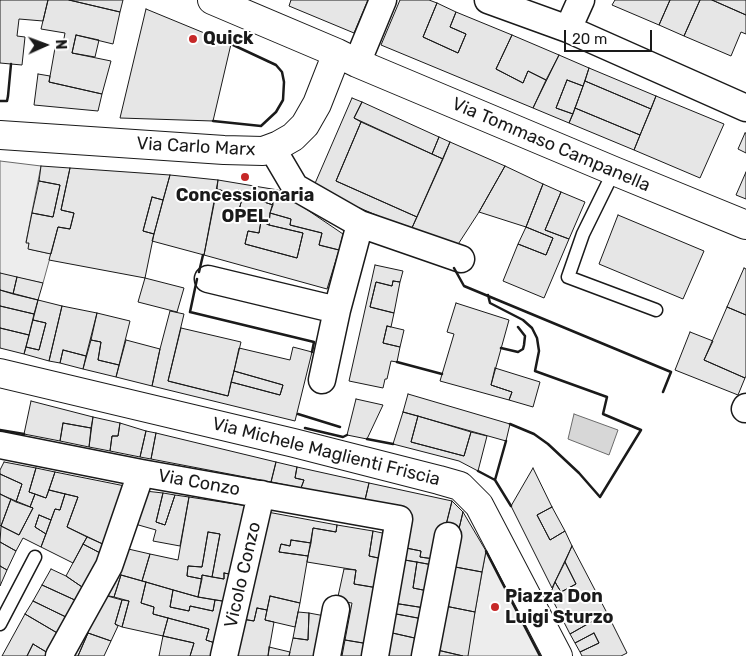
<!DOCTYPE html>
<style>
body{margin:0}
#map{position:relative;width:746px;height:656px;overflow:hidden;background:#fff;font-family:Rubik,sans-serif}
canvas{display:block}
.north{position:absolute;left:20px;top:20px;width:50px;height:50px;-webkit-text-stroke:4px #fff;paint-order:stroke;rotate:88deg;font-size:14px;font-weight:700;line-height:20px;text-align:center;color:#1a1a1a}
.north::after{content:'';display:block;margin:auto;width:18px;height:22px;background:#1a1a1a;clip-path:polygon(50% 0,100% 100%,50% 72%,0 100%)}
.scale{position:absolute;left:564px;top:30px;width:88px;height:22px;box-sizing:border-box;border:2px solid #1a1a1a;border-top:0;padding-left:6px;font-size:15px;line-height:18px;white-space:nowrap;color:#1a1a1a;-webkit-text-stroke:4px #fff;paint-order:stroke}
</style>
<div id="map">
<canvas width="746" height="656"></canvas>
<div class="north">N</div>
<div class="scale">20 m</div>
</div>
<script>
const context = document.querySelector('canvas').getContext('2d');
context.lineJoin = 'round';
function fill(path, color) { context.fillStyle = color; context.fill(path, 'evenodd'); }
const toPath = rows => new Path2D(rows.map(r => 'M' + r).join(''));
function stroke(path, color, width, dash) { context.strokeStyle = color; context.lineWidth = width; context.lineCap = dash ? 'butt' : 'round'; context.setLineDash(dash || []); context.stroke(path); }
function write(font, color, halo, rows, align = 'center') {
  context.font = font + ' Rubik,sans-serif'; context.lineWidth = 4; context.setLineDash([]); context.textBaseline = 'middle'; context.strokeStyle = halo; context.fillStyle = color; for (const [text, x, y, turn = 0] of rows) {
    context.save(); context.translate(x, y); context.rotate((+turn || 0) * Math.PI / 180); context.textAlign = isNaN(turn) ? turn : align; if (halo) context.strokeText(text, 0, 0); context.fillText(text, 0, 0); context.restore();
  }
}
const built = toPath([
 [0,161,41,166,26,242,29,243,29,249,51,254,43,283,0,274,0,161],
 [486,551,510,598,540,656,467,656,486,551]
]);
fill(built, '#ededed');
stroke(built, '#6a6a6a', 1);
const water = toPath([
 [574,414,618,430,609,455,568,439,574,414]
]);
fill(water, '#d7d7d7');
stroke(water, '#6a6a6a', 1);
const building = toPath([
 [0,0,48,0,43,21,19,19,17,36,25,37,22,65,0,63,0,0],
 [48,0,69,0,120,12,113,44,76,35,72,53,111,61,102,94,49,82,55,48,62,49,65,33,41,29,48,0],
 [69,0,123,0,120,12,69,0],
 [291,0,368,0,354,33,289,6,291,0],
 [400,0,429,0,437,3,423,37,458,53,466,34,450,27,456,12,512,35,496,69,523,83,528,71,546,80,533,108,381,45,400,0],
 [615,0,670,0,659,25,612,5,615,0],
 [670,0,700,0,684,36,659,25,670,0],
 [700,0,712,0,746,15,746,34,741,32,731,56,684,36,700,0],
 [712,0,746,0,746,15,712,0],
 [437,3,456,12,450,27,466,34,458,53,423,37,437,3],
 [146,9,231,44,213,121,120,118,146,9],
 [76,35,99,40,95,57,72,53,76,35],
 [512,35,559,55,546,80,528,71,523,83,496,69,512,35],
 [559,55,589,68,583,86,567,80,556,108,573,114,569,123,533,108,559,55],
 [589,68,656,96,651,109,585,81,589,68],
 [38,74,50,76,49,82,102,94,98,111,34,105,38,74],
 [567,80,583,86,573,114,556,108,567,80],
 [585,81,651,109,640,135,575,108,585,81],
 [656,96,724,124,700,178,634,150,656,96],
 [352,98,362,102,354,118,361,122,336,181,417,217,411,230,313,188,352,98],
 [362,102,439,137,432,154,354,118,362,102],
 [575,108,640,135,634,150,569,123,575,108],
 [361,122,443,159,417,217,336,181,361,122],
 [745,133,746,133,746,153,738,149,745,133],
 [439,137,450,142,443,159,432,154,439,137],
 [450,142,505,166,479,212,455,249,411,230,450,142],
 [41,166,70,168,61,210,74,213,70,229,58,227,51,254,28,249,29,243,26,243,32,213,53,217,60,185,39,181,41,166],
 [505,166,543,184,526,227,479,212,505,166],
 [70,168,170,175,163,200,152,197,143,231,154,234,145,278,49,260,58,227,70,229,74,213,61,210,70,168],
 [746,172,746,199,736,195,746,172],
 [170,175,218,180,204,255,152,241,170,175],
 [218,180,278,190,343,234,339,250,319,245,322,233,290,225,291,219,270,213,273,202,238,190,236,195,217,189,218,180],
 [39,181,60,185,53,217,32,213,39,181],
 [543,184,561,192,545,230,569,239,544,298,503,281,518,244,546,255,553,238,526,227,543,184],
 [217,189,236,195,238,190,273,202,273,205,243,195,238,214,261,221,259,233,248,231,245,244,297,258,303,233,269,225,270,213,291,219,290,225,322,233,319,245,339,250,327,289,204,255,217,189],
 [561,192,585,202,569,239,545,230,561,192],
 [243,195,273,205,270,213,269,225,261,221,238,214,243,195],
 [152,197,163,200,154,234,143,231,152,197],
 [618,215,704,251,683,299,599,264,618,215],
 [261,221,269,225,303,233,297,258,245,244,248,231,259,233,261,221],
 [526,227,553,238,546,255,518,244,526,227],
 [375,265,403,271,400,282,393,281,392,286,376,282,370,307,394,313,391,327,387,326,383,343,400,347,397,362,391,361,387,379,385,379,383,388,349,381,375,265],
 [744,268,746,269,746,315,727,307,744,268],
 [0,273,17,277,13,294,0,290,0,273],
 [17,277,43,283,38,300,13,294,17,277],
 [145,278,184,288,177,312,138,302,145,278],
 [393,281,400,282,394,313,370,307,376,282,392,286,393,281],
 [0,290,38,300,34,314,0,306,0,290],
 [38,300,62,306,49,361,24,354,26,347,39,350,46,323,33,320,38,300],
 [456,303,509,320,491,385,512,392,509,400,440,381,454,334,447,332,456,303],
 [0,306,34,314,29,335,0,328,0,306],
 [62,306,97,313,86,356,63,350,60,363,49,361,62,306],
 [727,307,746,315,746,376,745,378,704,360,727,307],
 [170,311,184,314,168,381,228,396,231,382,280,395,283,385,234,371,239,348,290,360,293,347,312,352,295,421,152,386,160,349,170,311],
 [97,313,130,321,119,365,98,360,101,342,91,340,97,313],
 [33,320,46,323,39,350,26,347,33,320],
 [387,326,404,330,400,347,383,343,387,326],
 [0,328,29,335,24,354,0,348,0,328],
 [181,328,241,342,228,396,168,381,181,328],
 [690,332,713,341,704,360,745,378,738,395,675,370,690,332],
 [91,340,101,342,98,360,119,365,116,377,83,369,91,340],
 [126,340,160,349,152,386,116,377,126,340],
 [63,350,86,356,83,369,60,363,63,350],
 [495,368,540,382,533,407,509,400,512,392,491,385,495,368],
 [234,371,283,385,280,395,231,382,234,371],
 [408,394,510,424,506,441,403,412,408,394],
 [356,399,383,405,367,439,347,435,356,399],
 [31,401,93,417,91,428,63,423,60,441,24,434,31,401],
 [403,412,418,416,411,442,464,456,471,432,487,436,478,471,459,461,393,444,403,412],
 [418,416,471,432,464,456,411,442,418,416],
 [93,417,120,423,118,436,112,436,110,451,89,447,93,417],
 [63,423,91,428,89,447,60,441,63,423],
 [120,423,146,431,140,457,110,451,112,436,118,436,120,423],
 [146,431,156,433,151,459,140,457,146,431],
 [156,433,276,462,271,482,151,459,156,433],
 [4,462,36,468,29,492,35,494,30,507,16,502,22,484,0,474,0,470,4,462],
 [276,462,297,467,295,478,304,480,301,488,271,482,276,462],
 [297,467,369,483,365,500,301,488,304,480,295,478,297,467],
 [36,468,55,472,46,498,29,492,36,468],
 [533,468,552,507,537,515,550,540,565,531,572,546,552,588,511,506,533,468],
 [55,472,130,487,107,546,67,527,78,497,49,490,55,472],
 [0,474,22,484,16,502,0,494,0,474],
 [369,483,452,501,445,529,434,559,420,557,421,551,401,547,407,508,365,500,369,483],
 [49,490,65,494,60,510,55,509,51,520,39,515,35,527,46,534,41,547,23,538,16,551,0,542,1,526,19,535,33,508,30,507,35,494,46,498,49,490],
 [145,491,163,493,156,522,165,525,175,495,189,497,180,546,153,541,156,530,135,524,145,491],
 [163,493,175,495,165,525,156,522,163,493],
 [0,494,11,499,1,526,0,525,0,494],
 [65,494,78,497,67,527,87,537,73,563,41,547,55,509,60,510,65,494],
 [189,497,248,506,234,575,224,573,224,579,212,577,220,534,208,532,202,567,188,566,187,576,202,579,198,597,142,581,150,554,178,560,189,497],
 [11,499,33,508,19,535,1,526,11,499],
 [452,501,463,512,458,533,445,529,452,501],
 [552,507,565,531,550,540,537,515,552,507],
 [262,511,337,525,336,532,313,528,311,543,291,540,290,546,281,544,279,552,308,556,300,603,270,596,267,610,257,608,254,621,242,619,262,511],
 [463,512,486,551,482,572,450,566,463,512],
 [39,515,51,520,46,534,35,527,39,515],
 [337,525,373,531,369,556,383,559,378,588,354,584,356,570,307,562,313,528,336,532,337,525],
 [373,531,387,534,383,559,369,556,373,531],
 [208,532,220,534,212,577,202,575,202,579,187,576,188,566,202,567,208,532],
 [87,537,107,546,104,555,83,544,87,537],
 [291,540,311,543,308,556,279,552,281,544,290,546,291,540],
 [0,542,16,551,7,570,0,566,0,542],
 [83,544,104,555,85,589,66,576,83,544],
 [572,546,607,613,570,634,550,595,555,582,561,592,576,584,565,562,572,546],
 [401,547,421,551,420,557,434,559,433,565,399,559,401,547],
 [124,548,150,554,142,581,121,575,114,597,100,594,124,548],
 [399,559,417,562,413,588,428,591,425,608,393,603,399,559],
 [417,562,433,565,428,591,413,588,417,562],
 [565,562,576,584,561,592,555,582,565,562],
 [0,566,7,570,0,586,0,566],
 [450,566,482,572,475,612,440,605,450,566],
 [51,569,66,576,85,589,77,601,42,585,51,569],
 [344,569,356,570,354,584,378,588,369,644,345,640,352,603,337,601,344,569],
 [224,573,234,575,229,602,198,597,202,575,224,579,224,573],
 [121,575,146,582,141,603,154,607,153,614,168,618,163,636,122,627,129,601,114,597,121,575],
 [146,582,173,590,170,607,189,611,190,606,213,611,215,600,229,602,221,645,206,640,209,629,153,614,154,607,141,603,146,582],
 [42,585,77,601,68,618,33,601,42,585],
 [173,590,198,597,215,600,213,611,190,606,189,611,170,607,173,590],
 [100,594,122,600,115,624,118,626,111,641,88,633,78,656,69,656,100,594],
 [270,596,300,603,295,627,265,620,270,596],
 [122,600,129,601,122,627,115,624,122,600],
 [33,601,68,618,59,634,25,614,33,601],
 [393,603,425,608,423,619,391,613,393,603],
 [440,605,475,612,468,656,463,656,433,649,440,605],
 [257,608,267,610,265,620,274,622,268,656,237,656,242,619,254,621,257,608],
 [298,612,309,613,308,640,293,638,298,612],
 [309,613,325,616,318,656,289,656,293,638,308,640,309,613],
 [391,613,423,619,419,639,388,632,391,613],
 [607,613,627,653,621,656,582,656,580,652,599,643,594,633,575,643,570,634,607,613],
 [25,614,59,634,48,653,33,644,27,656,2,656,25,614],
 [168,618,209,629,206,640,221,645,218,656,190,656,194,643,163,636,168,618],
 [388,632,419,639,416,656,384,656,388,632],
 [88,633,111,641,104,656,78,656,88,633],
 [594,633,599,643,580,652,575,643,594,633],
 [163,636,194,643,190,656,159,656,163,636],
 [345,640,369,644,367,656,342,656,345,640],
 [33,644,48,653,46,656,27,656,33,644],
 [269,647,290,652,289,656,268,656,269,647],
 [433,649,463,656,431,656,433,649]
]);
fill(building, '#e6e6e6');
stroke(building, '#1a1a1a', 1);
const service = toPath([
 [614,171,583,234,568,277,656,310],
 [0,624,35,557]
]);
const minor = toPath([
 [488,0,568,29,746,108],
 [568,29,581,0],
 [357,63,383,0],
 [272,148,295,187,360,224,461,259],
 [208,279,337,310,360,224],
 [322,380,337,310],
 [745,409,746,407],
 [0,445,141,473,399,519,375,656],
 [59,656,109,566,141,473],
 [224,656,261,494],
 [327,656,336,609],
 [425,656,448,536]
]);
const tertiary = toPath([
 [212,0,337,53,357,63,614,171,746,225],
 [0,135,224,150,263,151,279,145,293,137,305,125,317,104,337,53],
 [0,373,294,443,439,480,460,486,479,505,558,656]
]);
stroke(service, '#1a1a1a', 15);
stroke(minor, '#1a1a1a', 29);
stroke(tertiary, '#1a1a1a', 30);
stroke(service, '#fff', 12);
stroke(minor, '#fff', 26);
stroke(tertiary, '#fff', 28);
stroke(toPath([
 [0,101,7,101,8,96,11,64],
 [213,121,261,126,276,112,283,100,284,82,282,72,276,65,231,44],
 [454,268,464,286,671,372,663,392],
 [199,272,203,255],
 [197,279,190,312,314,342,312,352],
 [488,295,490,303,523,320,532,328,537,338,539,351,535,371,607,397,603,414,641,430,600,497,579,473,548,444,534,434,510,424],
 [501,348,518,352,523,349,524,345,525,336,518,327],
 [397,362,442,374],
 [298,414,340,427],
 [305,428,343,437,347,435],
 [0,430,24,434],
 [367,439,393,444],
 [478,471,495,480,511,506],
 [495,480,506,441],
 [486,551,508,594],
 [512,602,540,656]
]), '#1a1a1a', 2.5);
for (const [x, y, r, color] of [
 [193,39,5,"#c62828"],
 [245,177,5,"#c62828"],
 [495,607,5,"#c62828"]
]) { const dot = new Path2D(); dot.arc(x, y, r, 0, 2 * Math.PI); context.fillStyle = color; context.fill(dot); stroke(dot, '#fff', 2); }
write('bold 18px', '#1a1a1a', '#fff', [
 ["Quick",203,39],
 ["Concessionaria",245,196,"center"],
 ["OPEL",245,217,"center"],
 ["Piazza Don",505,597],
 ["Luigi Sturzo",505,618]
], 'left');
write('18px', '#1a1a1a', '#fff', [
 ["Via Tommaso Campanella",551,145,23],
 ["Via Carlo Marx",196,147,3],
 ["Via Michele Maglienti Friscia",326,452,14],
 ["Via Conzo",199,483,10],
 ["Vicolo Conzo",243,575,-77]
]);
</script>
